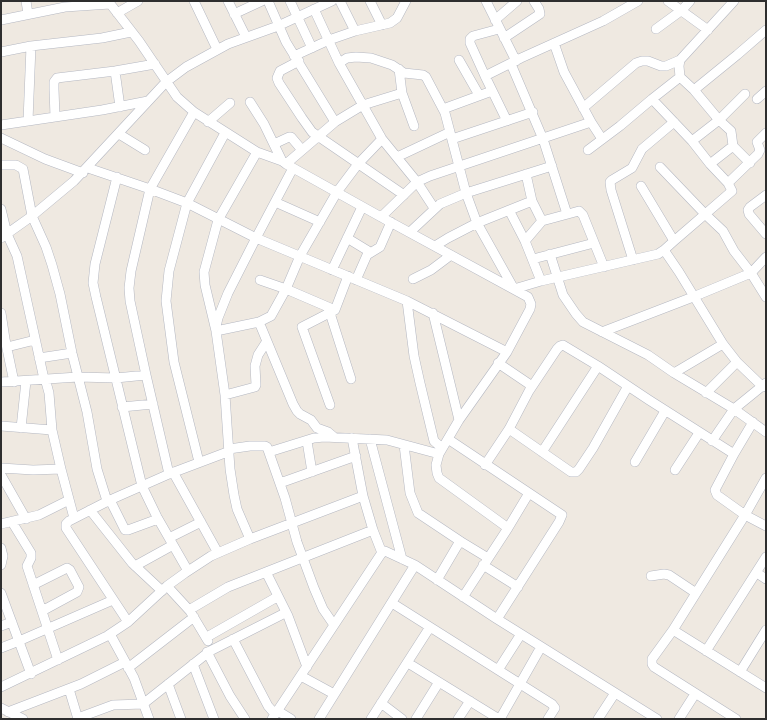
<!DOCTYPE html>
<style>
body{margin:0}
#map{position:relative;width:767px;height:720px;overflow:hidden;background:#efe9e1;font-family:"DejaVu Sans",sans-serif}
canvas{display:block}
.frame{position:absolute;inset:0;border:2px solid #2e2e2e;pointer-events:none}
</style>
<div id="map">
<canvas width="767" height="720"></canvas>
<div class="frame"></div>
</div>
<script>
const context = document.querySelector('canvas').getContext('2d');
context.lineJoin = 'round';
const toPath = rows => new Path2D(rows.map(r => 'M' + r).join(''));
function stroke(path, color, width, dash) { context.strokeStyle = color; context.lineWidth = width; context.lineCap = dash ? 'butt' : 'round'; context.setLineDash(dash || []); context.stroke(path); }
const minor = toPath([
 [26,1,28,14],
 [108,1,139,41,177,97,194,112,257,152,282,161,286,164,381,217,528,297,531,304,530,309,507,352],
 [194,1,217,49],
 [228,1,246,37],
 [268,1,286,42,335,122],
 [290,1,312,48],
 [340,1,355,31],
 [370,1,382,25],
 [486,1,516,61],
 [668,1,708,30],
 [314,9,339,63,382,139,417,182,434,208],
 [117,13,138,1],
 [234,14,262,1],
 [1,20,65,7,110,4],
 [495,20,517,1],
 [499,29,473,36,470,39,470,43,485,76,507,121],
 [656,29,682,10,690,1],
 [504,38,540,14,539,9,534,1],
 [554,43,564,72,591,122],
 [1,52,31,46,102,38,131,32],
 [294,56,329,40,355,31,390,23,397,18,406,1],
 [459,60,479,95],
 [299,61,280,71,277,78,279,83,302,118,312,132,404,195],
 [339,63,347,58,356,57,371,58,392,65,404,73,423,75,426,77,445,113,466,193,477,223,514,289,541,281,658,254,664,250,674,241,732,191,728,183,710,164,692,141,652,99],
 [511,64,543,139,567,214],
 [399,69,402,93,414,126],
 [115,71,120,107],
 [485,76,521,58,603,21,638,1],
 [680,77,679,66,680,60,734,1],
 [694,90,719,120,731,131,733,146,750,163],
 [757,99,766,91],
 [250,102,264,124,282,161],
 [583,108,636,63,642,61,648,61,661,66,666,66,680,60],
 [443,109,492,91],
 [55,117,54,89,54,82,57,78,115,71,155,64],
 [28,121,31,46],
 [208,122,230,103],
 [1,125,102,110,148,101],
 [119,134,145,150],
 [1,138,45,159,83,173],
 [452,139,533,112],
 [692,141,719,120,745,94],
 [274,144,289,137,291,137,302,150],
 [588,150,620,126,652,99,680,77,694,90,737,55,766,30],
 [397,157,450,132],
 [286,164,335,122,363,105,402,93],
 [710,164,733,146],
 [1,165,16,165,23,169,32,216,46,247,52,265,60,294,72,353,87,412,97,469,107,501],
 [660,167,705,214,723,231,734,251,751,273,766,297],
 [88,168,150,189,187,203,256,238,407,301,507,352,459,420,439,454,436,465,437,473,439,478,508,528],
 [526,174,532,201],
 [117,177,95,264,93,283,96,297,142,486,157,517,188,571],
 [728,183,758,154,760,150,757,142,766,133],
 [641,186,674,241],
 [766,195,750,207,748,210,749,214,766,234],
 [275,202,320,222],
 [1,209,7,234,17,256,44,379,46,382,49,393,52,430,61,469,74,518],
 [509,210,525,241,541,281],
 [381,217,417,182,430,176,591,122,602,139],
 [410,232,440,204,466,193,552,166],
 [1,238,32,216,74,181,166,82,186,67,228,44,278,26,332,1],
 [347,238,370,252],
 [525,241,542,221,579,211,583,215,604,267],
 [435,246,448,238,477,223,532,201,542,221],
 [664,250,679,272,723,344,737,362,763,387],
 [550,254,563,295,576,314,583,322,648,355,674,373,734,409,766,432],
 [533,259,594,243],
 [633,260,611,190,610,182,612,180,632,168,642,149,674,122],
 [332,270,362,207],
 [413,279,431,270,451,255],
 [260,280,286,289,335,310],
 [356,280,367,255,380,247,391,222],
 [407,301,414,356,420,383,433,437,434,441,442,448],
 [1,313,5,339,14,382],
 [330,313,351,379],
 [433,313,459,420],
 [259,322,293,404,297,411,300,414,311,420,317,428,328,432,334,437],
 [216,327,218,318,228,293,256,238,293,168],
 [216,331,259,322,271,316,286,289,300,256,337,192,358,164,382,139],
 [602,332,693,297,751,273,766,257],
 [7,347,35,340],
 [39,358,72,353],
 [498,363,532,386],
 [674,373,723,344],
 [1,382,78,377,116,378,146,375],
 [706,393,737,362],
 [225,395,255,387,256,385,255,366,258,355,267,341],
 [330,405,302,327,335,310,348,276],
 [122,407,153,404],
 [753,422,734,454,715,490,717,495,745,515,766,526],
 [1,426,52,430],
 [21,428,26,381],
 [509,429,571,472,576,472,579,469,593,448,628,386],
 [352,438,363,496,373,530,382,553],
 [370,439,402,559],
 [448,439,562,515,559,522,497,619],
 [307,441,312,472],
 [712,441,734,409,766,383],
 [404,445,410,493,418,513,460,541,488,558],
 [229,449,250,446,265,446,267,447,285,498,297,542,314,588,323,609,334,625],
 [269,452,314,438,324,437,387,440,439,454],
 [542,452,598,366],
 [199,462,174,362,166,301,169,271,187,203,225,133],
 [635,462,665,411],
 [485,465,509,429,529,391,557,349,560,346,563,345,598,366,649,400,734,454],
 [1,468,33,470,61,469],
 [675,470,699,433],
 [173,472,218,553],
 [169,474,146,375,130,301,129,288,131,271,150,189,194,112],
 [1,475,26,519],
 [280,483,356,456],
 [110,500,125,530,128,530,158,519],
 [90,510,132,563,162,591],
 [12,522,31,553,31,558,27,566,58,660],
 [1,524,39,515,69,500],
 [169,538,201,522],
 [250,539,237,509,234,495,230,469,225,395,216,331,205,285,204,272,218,220,257,152],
 [1,548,3,556,1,565],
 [483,565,518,587],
 [135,566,173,545],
 [266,572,288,616,307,667],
 [757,573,766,579],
 [651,576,664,574,669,575,696,593],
 [437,580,460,541],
 [33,585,67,568,70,570,79,587,77,592,42,611],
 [167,586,190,611,208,641],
 [1,593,31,674],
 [463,597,508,528,529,493],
 [392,603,552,704,555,708,548,719],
 [189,610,228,587,373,530],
 [128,622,66,528,66,524,69,521,110,500,169,474,230,451],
 [1,626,12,622],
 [673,630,766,688],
 [110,634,134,678,149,719],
 [207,637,277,597],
 [233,639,268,706,275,714],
 [1,648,19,641,113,600],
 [706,651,766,557],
 [207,652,230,696,245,719],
 [408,663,499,719],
 [193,664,214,719],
 [128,668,194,617],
 [498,670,521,634],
 [740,672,766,630],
 [301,676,334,694],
 [168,684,181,719],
 [1,687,107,636,128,622,167,586,185,573,211,556,250,539,363,496],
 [69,689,78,719],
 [381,703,402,719],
 [1,708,23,719],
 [278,711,291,719],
 [8,712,81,684,125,662],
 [78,718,113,705,143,704,210,651,285,613],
 [272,719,381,554,385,551,415,565,497,619,657,719],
 [319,719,415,565],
 [371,719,430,627],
 [416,719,439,682],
 [458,719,470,701],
 [500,719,541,647],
 [598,719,615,693],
 [679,719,695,694],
 [736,719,654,667,652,664,652,659,673,630,745,515,766,478]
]);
stroke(minor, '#b4b7c1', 10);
stroke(minor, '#fff', 9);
</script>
